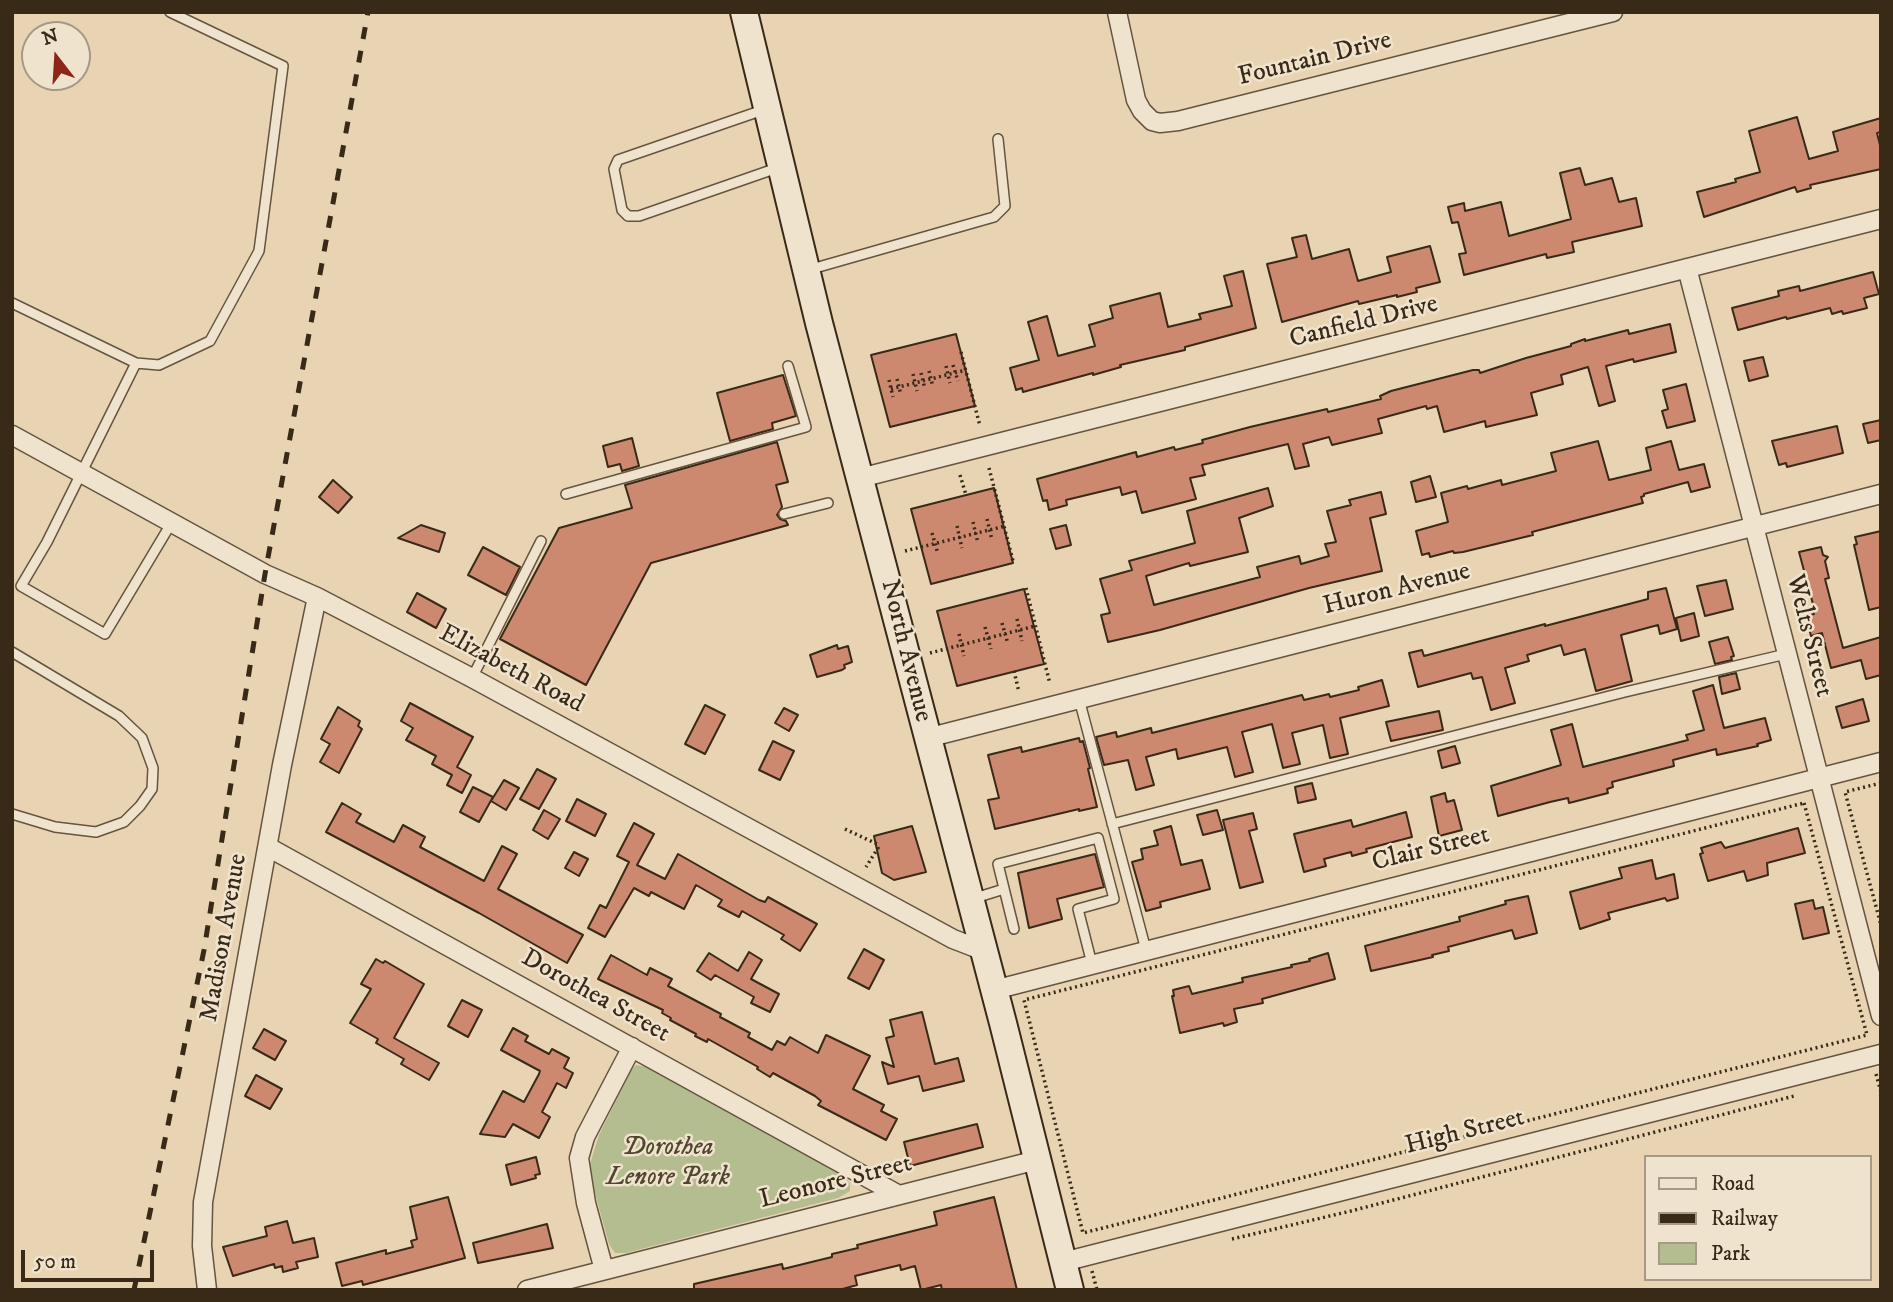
<!DOCTYPE html>
<style>
body{margin:0}
#map{position:relative;width:1893px;height:1302px;overflow:hidden;background:#e8d4b3;font-family:"IM FELL DW Pica",serif}
canvas{display:block}
.frame{position:absolute;inset:0;border:14px solid #392a18;pointer-events:none}
.legend{position:absolute;left:1644px;top:1155px;width:228px;height:126px;box-sizing:border-box;background:#f0e3ce;border:2px solid #a79985;margin:0;padding:9px 12px;list-style:none;font-size:21px;color:#392a18}
.legend li{display:flex;align-items:center;gap:14px;height:35px}
.legend b{width:35px;border:2px solid #a79985}
.north{position:absolute;left:21px;top:21px;width:70px;height:70px;box-sizing:border-box;background:#f0e3ce;border:2px solid #a79985;border-radius:50%;rotate:343deg;font-size:19px;font-weight:700;line-height:28px;text-align:center;color:#392a18}
.north::after{content:'';display:block;margin:auto;width:24px;height:32px;background:#8f2418;clip-path:polygon(50% 0,100% 100%,50% 72%,0 100%)}
.scale{position:absolute;left:21px;top:1250px;width:133px;height:32px;box-sizing:border-box;border:4px solid #392a18;border-top:0;padding-left:9px;font-size:21px;line-height:24px;white-space:nowrap;color:#392a18;-webkit-text-stroke:5px #f0e3ce;paint-order:stroke}
</style>
<div id="map">
<canvas width="1893" height="1302"></canvas>
<div class="frame"></div>
<ul class="legend">
<li><b style="height:9px;background:#f0e3ce"></b>Road</li>
<li><b style="height:9px;background:#392a18"></b>Railway</li>
<li><b style="height:19px;background:#b3bd8f"></b>Park</li>
</ul>
<div class="north">N</div>
<div class="scale">50 m</div>
</div>
<script>
const context = document.querySelector('canvas').getContext('2d');
context.lineJoin = 'round';
function fill(path, color) { context.fillStyle = color; context.fill(path, 'evenodd'); }
const toPath = rows => new Path2D(rows.map(r => 'M' + r).join(''));
function stroke(path, color, width, dash) { context.strokeStyle = color; context.lineWidth = width; context.lineCap = dash ? 'butt' : 'round'; context.setLineDash(dash || []); context.stroke(path); }
function write(font, color, halo, rows, align = 'center') {
  context.font = font + ' "IM FELL DW Pica",serif'; context.lineWidth = 5; context.setLineDash([]); context.textBaseline = 'middle'; context.strokeStyle = halo; context.fillStyle = color; for (const [text, x, y, turn = 0] of rows) {
    context.save(); context.translate(x, y); context.rotate((+turn || 0) * Math.PI / 180); context.textAlign = isNaN(turn) ? turn : align; if (halo) context.strokeText(text, 0, 0); context.fillText(text, 0, 0); context.restore();
  }
}
fill(toPath([
 [636,1065,646,1067,840,1172,850,1183,850,1191,838,1198,626,1253,615,1253,609,1244,591,1179,590,1164,599,1135,631,1070]
]), '#b3bd8f');
const building = toPath([
 [1797,117,1809,159,1838,151,1833,132,1881,118,1881,132,1877,133,1881,149,1881,169,1810,185,1811,188,1797,192,1795,187,1704,217,1697,192,1736,182,1735,179,1760,172,1749,131,1797,117],
 [1580,168,1585,185,1612,178,1619,202,1636,198,1642,226,1572,242,1574,252,1547,258,1546,254,1464,275,1459,254,1466,253,1458,222,1452,223,1448,207,1464,203,1465,211,1501,202,1509,236,1571,219,1560,173,1580,168],
 [1306,235,1312,259,1349,249,1358,281,1391,272,1387,257,1430,246,1440,282,1416,288,1417,292,1397,297,1397,295,1359,304,1358,301,1282,322,1267,264,1297,257,1292,238,1306,235],
 [1243,271,1256,328,1185,347,1185,350,1120,365,1121,367,1093,375,1093,373,1023,392,1022,388,1016,390,1010,368,1039,360,1028,322,1047,316,1058,356,1095,346,1089,325,1113,318,1110,306,1160,293,1168,327,1201,319,1199,314,1232,306,1224,276,1243,271],
 [1873,272,1879,294,1864,298,1867,308,1843,314,1842,311,1832,314,1830,308,1787,319,1786,317,1738,330,1732,308,1779,296,1778,291,1799,286,1800,291,1873,272],
 [1670,324,1676,352,1634,362,1633,359,1606,366,1615,401,1599,406,1588,367,1561,375,1563,384,1531,393,1537,415,1486,427,1485,421,1444,432,1437,406,1427,409,1426,406,1378,419,1382,433,1332,445,1329,437,1303,444,1309,466,1295,469,1288,444,1202,465,1205,475,1190,478,1196,499,1142,513,1136,491,1122,495,1120,487,1066,500,1067,505,1049,510,1047,500,1043,501,1037,479,1136,452,1137,457,1174,447,1175,450,1203,443,1202,440,1250,427,1327,409,1328,412,1381,399,1380,396,1391,391,1473,370,1479,370,1480,373,1526,358,1571,346,1571,344,1585,339,1585,341,1628,330,1629,334,1670,324],
 [956,334,975,406,890,427,871,355,956,334],
 [1763,357,1768,376,1749,381,1744,361,1763,357],
 [783,375,796,416,772,423,773,429,730,441,717,393,783,375],
 [1686,384,1695,421,1667,428,1662,411,1668,409,1663,390,1686,384],
 [1881,420,1881,440,1868,443,1863,424,1881,420],
 [1837,426,1843,453,1787,467,1786,463,1779,465,1772,441,1837,426],
 [632,438,639,466,622,471,620,464,608,467,603,446,632,438],
 [1598,441,1609,480,1651,470,1646,448,1671,441,1679,470,1704,464,1710,487,1691,492,1688,482,1644,494,1644,496,1641,497,1643,503,1532,532,1533,535,1463,552,1454,553,1453,551,1430,557,1429,553,1422,555,1416,531,1448,522,1441,493,1467,486,1468,489,1501,480,1502,485,1556,471,1551,453,1598,441],
 [777,442,788,482,776,485,782,507,777,515,780,519,786,521,788,525,651,563,586,685,500,639,559,528,632,508,625,485,777,442],
 [1430,476,1436,497,1416,502,1411,482,1430,476],
 [333,480,352,497,338,513,319,497,333,480],
 [994,488,1013,563,931,584,911,509,994,488],
 [1268,488,1273,506,1239,518,1248,552,1190,566,1189,563,1146,576,1154,605,1260,577,1257,567,1299,556,1301,564,1329,556,1325,544,1336,542,1327,511,1351,505,1349,500,1381,492,1386,514,1370,518,1382,571,1309,588,1160,630,1108,642,1101,615,1110,613,1100,579,1132,570,1129,561,1195,543,1187,511,1268,488],
 [421,525,445,533,439,552,398,538,421,525],
 [1066,525,1071,545,1056,549,1050,529,1066,525],
 [1881,531,1881,607,1869,610,1854,545,1857,544,1855,537,1881,531],
 [483,547,520,567,506,595,468,575,483,547],
 [1821,547,1823,555,1828,557,1825,561,1829,578,1825,579,1843,648,1881,637,1881,675,1866,679,1861,660,1831,668,1822,633,1811,636,1806,616,1814,614,1812,609,1814,608,1799,552,1821,547],
 [1726,580,1733,609,1705,616,1697,586,1726,580],
 [1666,588,1677,629,1660,634,1658,625,1621,635,1632,681,1596,691,1585,649,1564,655,1561,645,1527,655,1529,661,1505,668,1515,703,1491,710,1482,677,1473,679,1471,673,1418,687,1409,653,1422,650,1424,656,1545,624,1545,626,1648,599,1648,592,1666,588],
 [1024,589,1044,664,957,686,937,611,1024,589],
 [417,593,446,609,436,628,407,612,417,593],
 [1694,613,1699,636,1681,641,1676,618,1694,613],
 [1728,637,1734,656,1731,657,1732,660,1715,664,1709,642,1728,637],
 [837,645,838,649,848,646,852,662,844,665,845,668,842,670,817,677,810,655,837,645],
 [1736,673,1740,689,1722,694,1719,677,1736,673],
 [1382,680,1389,706,1340,718,1348,754,1330,758,1323,725,1292,733,1300,764,1283,768,1272,724,1242,732,1253,772,1235,777,1227,747,1178,759,1176,749,1146,757,1154,785,1136,790,1128,760,1104,765,1096,737,1116,732,1117,737,1151,728,1152,733,1302,695,1304,700,1329,694,1330,697,1359,690,1358,687,1382,680],
 [1713,685,1724,728,1765,718,1771,740,1757,744,1758,746,1717,755,1716,749,1673,760,1674,766,1612,782,1613,787,1607,789,1608,793,1569,803,1568,798,1550,802,1498,816,1491,786,1561,765,1551,730,1572,724,1583,767,1688,740,1686,735,1704,730,1693,691,1713,685],
 [1863,699,1869,721,1842,728,1836,707,1863,699],
 [410,703,473,737,457,767,471,775,462,793,447,785,452,775,432,764,436,756,406,740,413,728,401,721,410,703],
 [705,705,725,715,705,754,685,744,705,705],
 [338,707,360,721,358,726,362,729,339,773,320,762,330,744,321,739,338,707],
 [784,708,798,715,789,731,775,723,784,708],
 [1439,711,1443,730,1391,741,1386,722,1439,711],
 [1079,738,1080,742,1083,741,1090,768,1088,769,1097,807,1079,811,1079,809,995,829,988,800,999,798,988,755,1021,747,1022,752,1079,738],
 [773,741,794,751,780,780,759,770,773,741],
 [1455,746,1460,763,1442,768,1438,751,1455,746],
 [537,769,556,779,539,809,520,799,537,769],
 [504,780,519,788,506,810,491,801,504,780],
 [1312,783,1316,799,1298,803,1295,787,1312,783],
 [473,787,493,797,479,822,460,812,473,787],
 [1445,793,1447,802,1454,800,1462,830,1439,836,1431,797,1445,793],
 [577,799,606,814,595,836,566,821,577,799],
 [342,803,361,814,356,822,394,842,403,825,425,837,420,847,484,881,502,846,517,854,498,889,583,935,567,963,479,913,326,832,342,803],
 [544,810,560,819,548,839,533,830,544,810],
 [1217,810,1223,830,1203,835,1197,815,1217,810],
 [1406,812,1412,837,1366,849,1367,852,1352,856,1351,852,1324,859,1326,866,1304,872,1294,834,1351,820,1353,827,1406,812],
 [1253,813,1257,829,1249,831,1263,882,1240,888,1223,820,1253,813],
 [634,823,654,834,637,865,665,879,678,854,759,900,765,902,768,897,817,924,800,951,781,939,784,935,742,911,739,917,718,906,722,900,696,885,684,909,651,892,649,896,634,888,605,937,588,928,600,905,606,908,629,862,617,856,634,823],
 [912,826,926,872,894,880,882,873,874,836,912,826],
 [1171,826,1181,865,1202,860,1210,889,1160,902,1161,907,1146,911,1132,862,1143,859,1141,849,1158,845,1154,831,1171,826],
 [1798,828,1805,853,1767,863,1768,875,1747,881,1744,871,1708,881,1700,854,1703,853,1701,848,1721,842,1725,848,1798,828],
 [574,852,588,859,579,876,565,868,574,852],
 [1095,854,1104,887,1057,899,1062,919,1029,928,1018,873,1095,854],
 [1652,860,1656,879,1674,874,1678,898,1667,901,1665,898,1608,913,1610,919,1580,929,1570,892,1622,878,1619,868,1652,860],
 [1528,896,1537,933,1515,939,1512,930,1448,947,1449,951,1432,955,1433,957,1371,971,1365,946,1460,921,1459,917,1506,904,1505,901,1528,896],
 [1813,900,1815,909,1823,907,1829,933,1803,939,1795,904,1813,900],
 [864,949,884,960,869,989,848,978,864,949],
 [749,952,762,960,751,979,779,994,770,1012,751,1003,754,997,715,975,711,980,697,971,709,953,738,971,749,952],
 [1328,953,1335,979,1262,999,1263,1003,1234,1009,1237,1022,1224,1026,1223,1023,1180,1033,1172,996,1174,996,1173,990,1189,986,1192,994,1243,982,1242,978,1292,967,1291,965,1310,961,1309,959,1328,953],
 [611,955,647,975,650,968,672,979,668,986,721,1014,720,1017,750,1033,748,1037,772,1050,777,1041,785,1045,790,1037,818,1053,826,1035,870,1056,853,1089,884,1105,881,1111,897,1119,886,1140,818,1105,821,1101,815,1096,773,1073,770,1077,757,1069,758,1067,708,1039,707,1042,695,1036,696,1034,670,1020,671,1018,662,1013,663,1010,598,979,611,955],
 [376,959,383,963,385,961,424,984,394,1038,439,1063,429,1080,401,1064,404,1059,376,1043,378,1039,350,1023,371,989,361,984,376,959],
 [462,1000,482,1010,468,1037,448,1026,462,1000],
 [922,1012,935,1064,958,1058,964,1081,923,1091,919,1076,888,1084,882,1062,894,1067,886,1038,894,1036,890,1020,922,1012],
 [513,1028,528,1036,525,1041,549,1054,552,1049,569,1058,564,1068,573,1073,566,1088,557,1083,542,1112,550,1117,539,1138,513,1124,505,1137,480,1134,503,1091,524,1102,539,1074,540,1071,501,1050,513,1028],
 [264,1029,286,1041,275,1060,253,1048,264,1029],
 [256,1075,282,1089,270,1109,245,1096,256,1075],
 [977,1124,983,1147,910,1166,904,1142,977,1124],
 [536,1157,540,1174,535,1175,536,1178,511,1185,506,1165,536,1157],
 [448,1197,465,1258,363,1285,362,1281,342,1286,336,1263,386,1250,386,1254,413,1247,411,1241,417,1239,410,1207,448,1197],
 [994,1197,1017,1290,942,1290,941,1285,921,1290,915,1266,901,1270,900,1265,855,1276,857,1285,839,1290,694,1290,694,1284,782,1264,783,1269,832,1257,832,1254,858,1248,857,1245,937,1225,934,1212,994,1197],
 [287,1221,293,1243,314,1238,318,1257,296,1262,298,1268,283,1272,282,1266,275,1268,274,1264,233,1276,223,1247,267,1236,265,1227,287,1221],
 [547,1224,553,1248,478,1263,473,1243,547,1224]
]);
fill(building, '#cc8970');
stroke(building, '#392a18', 2);
const service = toPath([
 [170,12,283,66,259,251,210,341,159,365,136,363,47,542,21,586,105,634,172,522],
 [763,110,618,160,614,169,622,210,628,216,639,216,780,167],
 [808,270,994,217,1005,206,998,139],
 [12,303,136,363],
 [566,494,806,427,788,366],
 [784,514,828,503],
 [12,652,119,716,142,738,153,768,152,789,140,806,124,822,96,832,55,827,12,814],
 [472,678,541,541],
 [1079,699,1146,950],
 [1112,824,1625,692,1786,654],
 [972,899,1004,889],
 [1014,929,998,864,1098,838,1114,899,1078,909,1092,964]
]);
const minor = toPath([
 [1117,12,1136,100,1142,111,1152,121,1160,123,1178,121,1613,12],
 [1687,268,1881,1016],
 [12,435,265,574,317,597,472,678,953,939,984,951],
 [860,478,1881,219],
 [927,738,1881,494],
 [268,847,897,1194],
 [994,990,1881,762],
 [1063,1262,1881,1054],
 [604,1270,586,1203,579,1158,585,1137,632,1047],
 [207,1290,202,1246,203,1202,282,765,317,597],
 [527,1290,1037,1160]
]);
const secondary = toPath([
 [744,12,819,323,1003,1023,1070,1290]
]);
stroke(service, '#65543f', 12);
stroke(minor, '#65543f', 21);
stroke(secondary, '#392a18', 30);
stroke(toPath([
 [961,352,980,426],
 [953,365,958,381],
 [946,366,950,383],
 [929,371,933,387],
 [921,373,925,389],
 [913,374,917,391],
 [897,379,901,395],
 [889,380,893,397],
 [891,389,966,370],
 [989,468,1013,561],
 [960,475,966,495],
 [987,519,992,540],
 [973,522,978,543],
 [957,526,962,548],
 [932,533,938,554],
 [905,551,1005,526],
 [1026,588,1050,684],
 [1017,619,1022,641],
 [1002,623,1008,644],
 [985,627,991,649],
 [959,634,964,656],
 [930,653,1035,626],
 [1014,671,1019,692],
 [1881,783,1845,792,1881,925],
 [1804,803,1867,1035,1083,1233,1024,1000,1804,803],
 [845,829,877,844,878,848,866,867],
 [1876,1074,1881,1092],
 [1232,1239,1351,1211,1794,1096],
 [1092,1271,1097,1290]
]), '#392a18', 3.5, [2, 3.5]);
stroke(service, '#f0e3ce', 9);
stroke(minor, '#f0e3ce', 18);
stroke(secondary, '#f0e3ce', 26);
stroke(toPath([
 [134,1290,204,950,265,574,368,12]
]), '#392a18', 5, [12, 12]);
write('26px', '#392a18', '#f0e3ce', [
 ["Fountain Drive",1315,60,-14],
 ["Canfield Drive",1364,323,-14],
 ["Huron Avenue",1397,590,-14],
 ["Welts Street",1808,636,76],
 ["North Avenue",905,651,76],
 ["Elizabeth Road",511,670,28],
 ["Clair Street",1431,850,-14],
 ["Madison Avenue",225,938,-80],
 ["Dorothea Street",595,997,29],
 ["High Street",1465,1133,-14],
 ["Leonore Street",836,1183,-14]
]);
write('italic 26px', '#514730', '#f0e3ce', [
 ["Dorothea",668,1149],
 ["Lenore Park",668,1179]
]);
</script>
